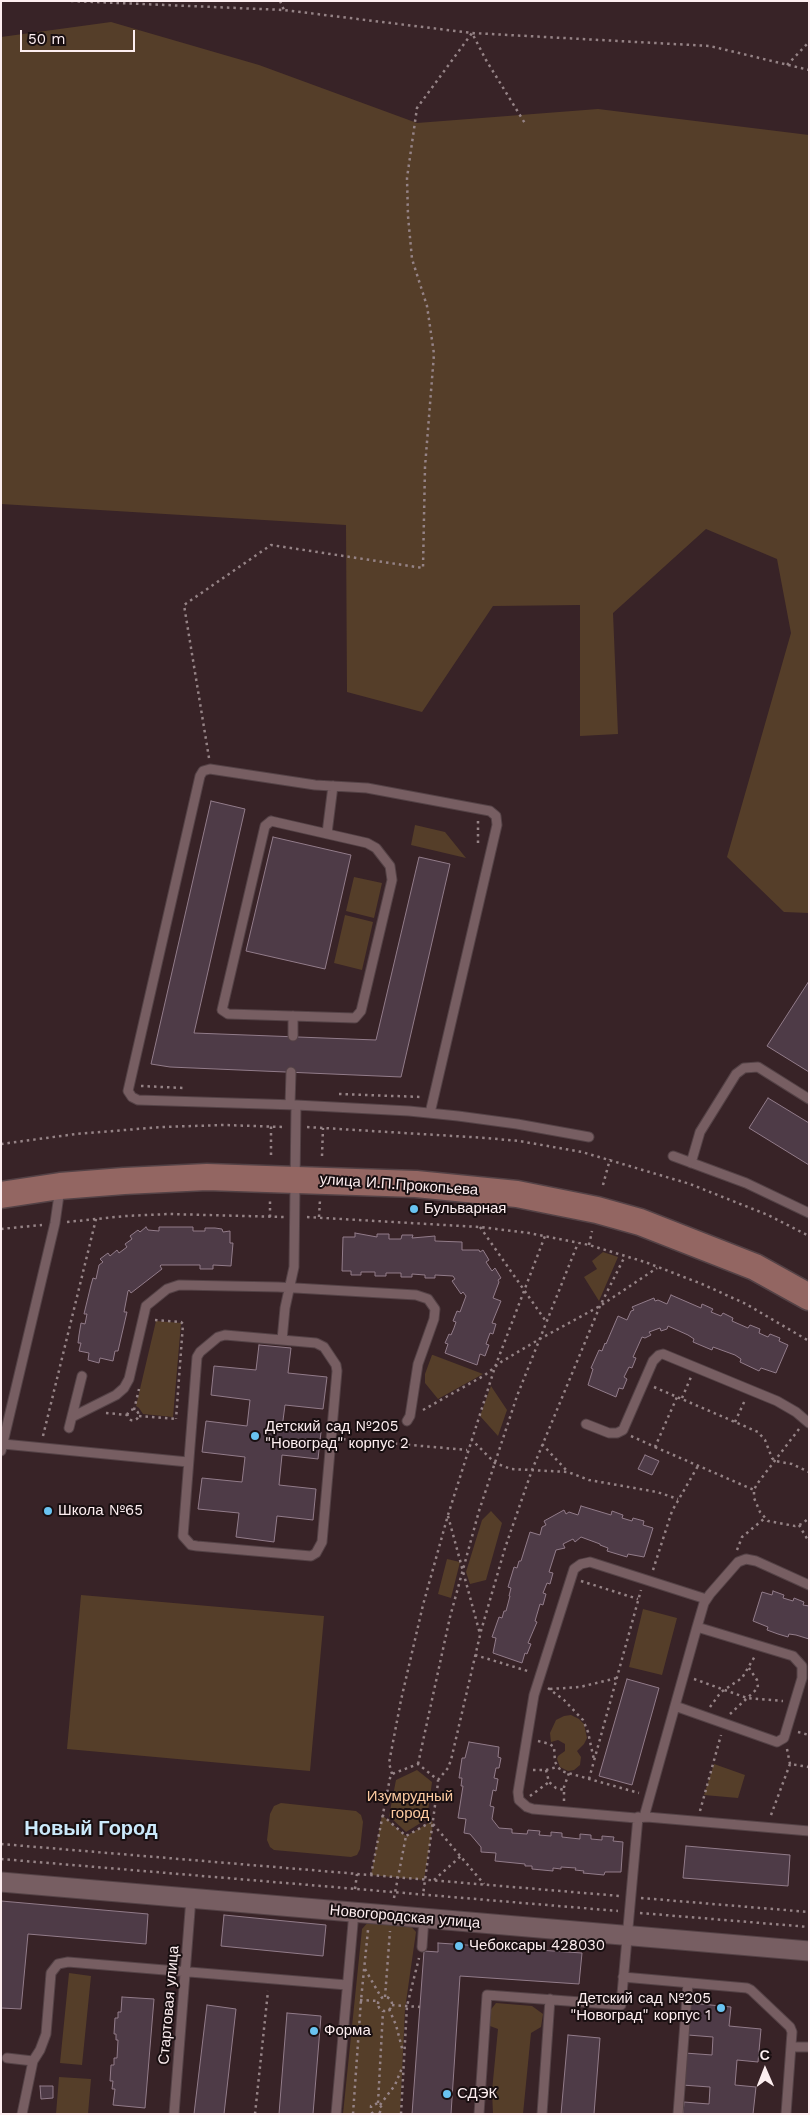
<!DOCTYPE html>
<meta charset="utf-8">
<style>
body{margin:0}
#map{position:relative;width:810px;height:2115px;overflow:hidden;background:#382327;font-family:"Work Sans",sans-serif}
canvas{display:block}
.frame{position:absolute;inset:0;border:2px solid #fdeef0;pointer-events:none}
.north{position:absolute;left:740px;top:2045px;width:50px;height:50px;-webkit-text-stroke:4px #190f11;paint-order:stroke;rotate:359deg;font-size:14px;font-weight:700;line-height:20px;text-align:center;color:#fdeef0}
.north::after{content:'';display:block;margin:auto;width:18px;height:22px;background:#fdeef0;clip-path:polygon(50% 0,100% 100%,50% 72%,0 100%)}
.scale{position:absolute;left:20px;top:30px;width:115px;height:22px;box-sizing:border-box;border:2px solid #fdeef0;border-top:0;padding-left:6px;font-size:15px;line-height:18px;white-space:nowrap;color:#fdeef0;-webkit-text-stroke:4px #190f11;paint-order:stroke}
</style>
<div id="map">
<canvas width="810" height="2115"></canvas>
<div class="frame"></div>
<div class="north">С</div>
<div class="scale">50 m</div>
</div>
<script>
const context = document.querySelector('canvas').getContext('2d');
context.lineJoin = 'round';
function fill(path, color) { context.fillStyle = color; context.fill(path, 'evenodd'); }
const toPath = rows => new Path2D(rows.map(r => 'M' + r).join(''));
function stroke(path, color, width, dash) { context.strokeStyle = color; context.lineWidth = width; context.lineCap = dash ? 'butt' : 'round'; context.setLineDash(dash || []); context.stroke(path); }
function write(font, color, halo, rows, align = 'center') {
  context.font = font + ' "Work Sans",sans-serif'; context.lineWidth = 4; context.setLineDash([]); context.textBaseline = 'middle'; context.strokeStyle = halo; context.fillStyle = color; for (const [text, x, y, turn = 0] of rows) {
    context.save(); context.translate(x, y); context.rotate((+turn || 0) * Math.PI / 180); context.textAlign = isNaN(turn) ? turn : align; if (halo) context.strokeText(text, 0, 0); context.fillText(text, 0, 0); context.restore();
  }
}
fill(toPath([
 [111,22,259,65,417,123,598,109,809,135,809,913,784,912,727,857,791,633,777,559,706,529,613,613,618,734,580,736,580,605,493,606,422,712,347,692,346,525,1,504,1,37],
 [415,825,445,832,466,858,411,845],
 [354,877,382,883,374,918,346,911],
 [345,915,373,922,362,970,334,963],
 [603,1252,618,1257,599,1301,584,1277,597,1269,592,1261],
 [156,1321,181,1323,173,1417,143,1414,139,1408,136,1406],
 [432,1355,433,1355,483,1374,438,1399,425,1383,425,1374],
 [491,1386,507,1410,498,1436,480,1416],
 [491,1511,502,1523,486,1580,470,1584,466,1572,482,1520],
 [447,1559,460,1562,451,1598,438,1594],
 [81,1595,324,1616,310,1771,67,1749],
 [643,1609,677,1618,662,1675,629,1667],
 [571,1715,579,1719,584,1724,587,1738,584,1744,577,1751,581,1757,580,1765,574,1770,568,1771,560,1767,557,1759,558,1756,565,1751,565,1744,558,1740,551,1742,550,1733,556,1720,564,1716],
 [714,1764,745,1775,738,1798,704,1795],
 [417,1770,432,1782,427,1819,406,1832,389,1816,396,1780],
 [281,1803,356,1811,361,1815,363,1822,360,1849,357,1855,351,1857,274,1850,270,1847,267,1840,270,1814,274,1806],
 [382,1815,406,1836,432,1821,433,1824,424,1880,371,1875],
 [369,1921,409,1924,416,1932,405,2009,400,2114,343,2114,362,1929],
 [69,1973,91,1976,82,2065,60,2063],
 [496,2003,532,2006,543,2014,541,2027,531,2033,523,2114,493,2114,492,2091,498,2029,490,2026,488,2020,489,2012],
 [59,2077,91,2079,88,2114,56,2114]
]), '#553e29');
const building = toPath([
 [211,801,245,809,194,1033,376,1040,419,857,450,864,401,1077,170,1067,151,1064,211,801],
 [273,837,351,855,325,969,246,951,273,837],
 [809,981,809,1072,767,1046,809,981],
 [768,1098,809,1123,809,1165,749,1128,768,1098],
 [146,1227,148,1230,159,1231,159,1227,193,1227,193,1231,205,1231,205,1228,215,1228,222,1229,223,1232,230,1231,230,1243,233,1243,231,1266,213,1265,213,1269,200,1269,200,1265,161,1265,160,1266,162,1269,131,1293,129,1290,128,1291,124,1312,127,1312,118,1351,115,1351,113,1361,100,1358,99,1363,88,1360,89,1353,79,1351,81,1343,78,1343,79,1335,81,1323,85,1324,87,1314,84,1314,91,1285,93,1278,96,1279,99,1265,103,1262,100,1259,108,1253,110,1256,117,1250,119,1253,127,1247,125,1244,132,1239,130,1236,138,1230,140,1232,146,1227],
 [355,1233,377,1237,377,1234,389,1234,389,1239,401,1239,402,1235,413,1235,412,1238,435,1236,435,1241,462,1242,462,1250,479,1250,480,1252,483,1250,489,1260,486,1262,492,1271,495,1268,501,1278,498,1280,499,1282,493,1298,501,1301,492,1323,496,1324,493,1334,490,1333,486,1344,489,1345,485,1356,480,1354,477,1365,445,1353,448,1344,445,1343,449,1334,451,1335,454,1328,456,1322,453,1321,457,1311,460,1312,466,1296,463,1292,461,1294,452,1281,455,1279,453,1276,435,1275,435,1278,425,1278,425,1275,412,1274,412,1277,401,1277,401,1273,386,1273,386,1276,375,1276,375,1272,361,1272,361,1275,351,1275,351,1271,342,1271,343,1237,355,1237,355,1233],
 [671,1295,701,1308,702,1304,713,1309,711,1312,721,1316,723,1313,733,1318,732,1321,748,1328,750,1325,760,1329,759,1333,768,1337,770,1334,780,1338,779,1341,788,1345,776,1373,761,1368,759,1371,740,1362,741,1359,735,1355,713,1347,712,1350,693,1342,694,1339,688,1335,668,1326,667,1329,661,1331,660,1328,649,1332,651,1335,645,1338,642,1337,633,1357,636,1358,632,1368,629,1367,624,1377,627,1379,623,1389,619,1388,616,1397,588,1385,593,1369,591,1368,599,1350,602,1351,605,1343,606,1344,618,1316,627,1320,631,1311,634,1310,632,1307,654,1298,655,1301,658,1300,667,1304,671,1295],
 [259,1345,291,1348,288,1373,327,1377,323,1409,285,1405,282,1428,321,1432,318,1459,282,1455,279,1485,316,1489,313,1520,277,1516,274,1542,236,1537,239,1513,198,1509,202,1478,242,1482,245,1457,202,1452,206,1421,247,1426,250,1400,211,1395,214,1366,256,1370,259,1345],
 [645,1455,659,1461,652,1475,638,1469,645,1455],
 [581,1506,611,1515,612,1511,623,1515,622,1518,632,1521,633,1518,644,1521,643,1525,653,1528,644,1557,628,1554,627,1557,607,1551,608,1548,600,1545,600,1544,581,1537,575,1542,573,1539,563,1544,565,1548,556,1550,549,1572,553,1573,550,1584,547,1583,543,1593,546,1594,543,1605,540,1604,535,1621,537,1622,528,1643,531,1644,527,1654,525,1653,522,1663,493,1653,496,1638,492,1637,499,1617,502,1618,504,1611,506,1611,510,1596,509,1596,511,1588,508,1587,514,1567,517,1568,519,1561,521,1561,530,1532,540,1535,542,1527,546,1525,544,1521,564,1510,566,1514,569,1512,578,1515,581,1506],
 [773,1591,784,1595,783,1598,793,1601,794,1598,804,1602,803,1605,809,1606,809,1639,796,1635,789,1634,788,1637,778,1634,767,1630,768,1627,753,1621,762,1592,772,1595,773,1591],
 [627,1679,659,1688,632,1785,599,1776,627,1679],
 [469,1742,499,1747,498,1757,501,1758,499,1768,496,1768,494,1778,498,1779,496,1791,493,1790,490,1806,494,1807,492,1819,499,1828,512,1829,512,1833,527,1834,528,1830,540,1831,539,1835,551,1836,551,1832,562,1833,562,1837,580,1839,580,1834,591,1835,591,1839,602,1840,602,1836,614,1837,613,1841,623,1842,621,1872,605,1872,604,1875,583,1873,584,1871,575,1870,576,1868,561,1867,561,1869,553,1868,553,1871,532,1869,532,1866,525,1866,525,1864,495,1861,496,1853,481,1852,481,1847,470,1834,464,1833,466,1819,458,1818,463,1786,461,1786,462,1778,459,1778,462,1758,465,1758,469,1742],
 [686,1846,790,1855,788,1886,683,1878,686,1846],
 [1,1901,148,1914,146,1944,28,1934,21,2009,1,2008,1,1901],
 [224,1915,326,1925,323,1956,221,1946,224,1915],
 [438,1943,582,1953,579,1984,460,1976,451,2114,412,2114,424,1951,438,1952,438,1943],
 [122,1997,154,1999,145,2108,113,2105,115,2089,112,2089,113,2081,110,2081,111,2065,114,2065,114,2058,117,2058,118,2040,116,2040,116,2034,114,2034,115,2018,118,2018,118,2012,121,2012,122,1997],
 [691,2003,731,2007,729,2026,761,2029,758,2062,737,2060,735,2085,756,2087,753,2114,683,2114,684,2102,709,2104,710,2087,682,2085,685,2053,712,2055,713,2037,688,2035,691,2003],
 [207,2005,236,2009,224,2114,194,2114,207,2005],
 [287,2013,321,2016,313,2114,279,2114,287,2013],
 [568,2035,600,2038,594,2114,561,2114,568,2035],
 [40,2086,53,2086,53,2098,41,2099,40,2086]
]);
fill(building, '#4e3b47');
stroke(building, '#927c8a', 1);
const lane = toPath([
 [271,821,367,843,376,848,390,866,392,880,361,1011,355,1018,228,1014,222,1010,265,826,271,821],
 [327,833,333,786],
 [293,1036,293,1016],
 [290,1105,291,1072],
 [296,1105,409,1111,458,1116,517,1124,589,1137],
 [673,1156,746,1183,809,1213],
 [691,1163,700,1132,736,1074,744,1068,758,1067,809,1099],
 [225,1335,316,1343,324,1347,336,1365,337,1371,322,1542,316,1553,311,1556,197,1546,191,1545,183,1536,197,1357,200,1352,218,1337,225,1335],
 [282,1340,285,1308,294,1267,296,1105,138,1100,132,1097,128,1091,200,776,203,771,210,769,315,785,367,788,490,811,496,816,497,825,430,1113],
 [72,1417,116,1395,124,1388,129,1379,146,1306,167,1289,179,1285,278,1287,416,1295,428,1299,435,1309,434,1319,418,1364,410,1416,407,1421],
 [586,1424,609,1433,617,1433,623,1430,653,1361,659,1355,663,1354,777,1401,796,1412,809,1423],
 [69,1428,82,1376],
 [3,1444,188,1462],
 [1,1451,55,1223,60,1188],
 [706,1599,590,1562,581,1564,574,1569,534,1695,518,1792,519,1800,527,1807,533,1809,636,1818,647,1817,809,1831],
 [675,1706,777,1742,784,1738,802,1678,802,1666,793,1656,697,1627],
 [644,1817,697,1627,704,1603,710,1594,738,1562,746,1559,756,1561,809,1585],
 [422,1947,424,1918],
 [623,1977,747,1988,751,1990,790,2027,792,2032,786,2114],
 [792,2047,809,2047],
 [7,2058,33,2061],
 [22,2114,33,2061,40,2050,46,2034,51,1973,58,1964,68,1962,347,1985],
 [174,2114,191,1898],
 [336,2114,354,1912],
 [479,2114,487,1995,621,2005,638,1817],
 [542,2114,550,1999],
 [678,2114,688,1983]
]);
const street = toPath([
 [1,1882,809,1951]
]);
const secondary = toPath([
 [1,1195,60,1186,124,1181,207,1177,416,1184,517,1194,597,1210,640,1222,755,1267,809,1297]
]);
stroke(lane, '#544246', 11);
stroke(street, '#544246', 21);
stroke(secondary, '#544246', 29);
stroke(toPath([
 [71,1,284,10,472,33,710,46,809,70],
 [280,1,284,10],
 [787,65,809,42],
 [209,758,184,605,271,545,423,568,425,467,434,354,427,306,412,259,408,216,407,178,417,108,472,33,486,60,526,125],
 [478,821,478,847],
 [141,1086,183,1088],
 [339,1094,422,1097],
 [307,1127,486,1138,519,1141,582,1152,690,1184,768,1215,809,1236],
 [1,1144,76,1134,162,1127,224,1125,284,1127],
 [271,1155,271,1126],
 [322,1156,323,1128],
 [603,1185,610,1159],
 [270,1217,270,1198],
 [307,1217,480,1227,529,1233,589,1245,645,1262,702,1284,746,1304,809,1341],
 [319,1217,320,1200],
 [67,1222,125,1216,169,1214,284,1217],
 [480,1227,545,1320],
 [1,1229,42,1225],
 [589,1245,592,1231],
 [155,1320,181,1322,183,1324,176,1419],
 [654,1387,758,1432,765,1440,772,1458,775,1461,792,1464,809,1472],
 [682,1398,691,1377],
 '127.5 1415a5.5 5.5 0 1 1 11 0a5.5 5.5 0 1 1-11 0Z',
 [134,1410,139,1389],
 [423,1410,485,1375,501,1362,538,1340,600,1306,657,1268],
 [106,1413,127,1415],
 [139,1416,177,1419],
 [735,1422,745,1400],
 [799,1429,757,1484,754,1490,754,1498,760,1512,768,1521,795,1526,802,1524,809,1518],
 [43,1436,96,1219],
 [631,1436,655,1447,677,1397],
 [343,1439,467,1450],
 [471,1439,495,1463,511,1469,568,1472,589,1480,657,1492,678,1499],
 [542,1444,568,1472],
 [655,1447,754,1490],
 [448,1516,480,1634],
 [799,1525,809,1542],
 [737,1550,742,1537,765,1518],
 [653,1570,672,1511,698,1466],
 [581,1581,638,1599],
 [475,1655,531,1672],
 [694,1679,747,1698,783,1701],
 [548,1688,564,1700,583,1720,588,1732,594,1760],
 [550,1689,580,1687,617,1678],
 [710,1707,721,1692,742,1678,755,1656],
 [730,1714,758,1688,757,1680,749,1668],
 [798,1732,809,1735],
 [538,1741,550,1744,554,1747,555,1762,561,1771,639,1793],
 [787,1749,790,1764],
 [418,1764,450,1617,479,1511,517,1396,578,1243],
 [533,1770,546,1770,557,1767],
 [546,1770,549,1782,556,1788,564,1790],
 [392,1774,389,1763,401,1700,423,1605,448,1515,495,1367,545,1236],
 [589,1779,641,1590],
 [438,1780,448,1768,451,1760,481,1631,505,1548,532,1470,600,1306,625,1256],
 [530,1796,549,1782],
 [564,1801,564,1787,569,1773],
 [700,1811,721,1735],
 [382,1815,406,1836,431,1822],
 [771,1815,790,1764,809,1767],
 [433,1824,484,1884],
 [1,1844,620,1896],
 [1,1859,618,1911],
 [371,1875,390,1778,392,1774,418,1764,438,1780,438,1783,423,1895],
 [434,1880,461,1856],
 [355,1889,357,1874],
 [394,1898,406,1836],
 [641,1898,809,1912],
 [640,1913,809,1927],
 [365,1969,381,1997],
 [385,1997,390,1931],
 '378 2004a7 7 0 1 1 14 0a7 7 0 1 1-14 0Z',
 [360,2000,378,2001],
 [392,2005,420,2007],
 [389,2009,396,2025,403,2052],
 [378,2103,383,2011],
 [380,2105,395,2085,402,2068],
 [255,2114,268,1991],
 [353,2114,361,2000,368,1930],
 [373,2114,371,2111,371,2106,378,2103,382,2108,379,2114],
 [401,2114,407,2006,419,1958]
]), '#958386', 2.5, [2.5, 4]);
stroke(lane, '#775e62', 9);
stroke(street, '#775e62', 19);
stroke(secondary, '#936662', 26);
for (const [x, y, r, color] of [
 [414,1209,5,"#69c3f1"],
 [255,1436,5,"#69c3f1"],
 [48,1511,5,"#69c3f1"],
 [459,1946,5,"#69c3f1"],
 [721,2008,5,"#69c3f1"],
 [314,2031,5,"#69c3f1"],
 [447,2094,5,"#69c3f1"]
]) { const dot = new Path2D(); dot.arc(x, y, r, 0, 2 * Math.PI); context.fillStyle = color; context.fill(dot); stroke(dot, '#190f11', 2); }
write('15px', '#fdeef0', '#190f11', [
 ["улица И.П.Прокопьева",399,1185,4],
 ["Новогородская улица",405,1917,5],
 ["Стартовая улица",169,2005,-85]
]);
write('15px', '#fdeef0', '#190f11', [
 ["Бульварная",424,1209],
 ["Детский сад №205",265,1427],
 ["\"Новоград\" корпус 2",265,1444],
 ["Школа №65",58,1511],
 ["Чебоксары 428030",469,1946],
 ["Детский сад №205",711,1999,"right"],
 ["\"Новоград\" корпус 1",711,2016,"right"],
 ["Форма",324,2031],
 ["СДЭК",457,2094]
], 'left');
write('15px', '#fdcba1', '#190f11', [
 ["Изумрудный",410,1797],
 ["город",410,1814]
]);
write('bold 20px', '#cbe9fb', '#190f11', [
 ["Новый Город",91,1829]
]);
</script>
